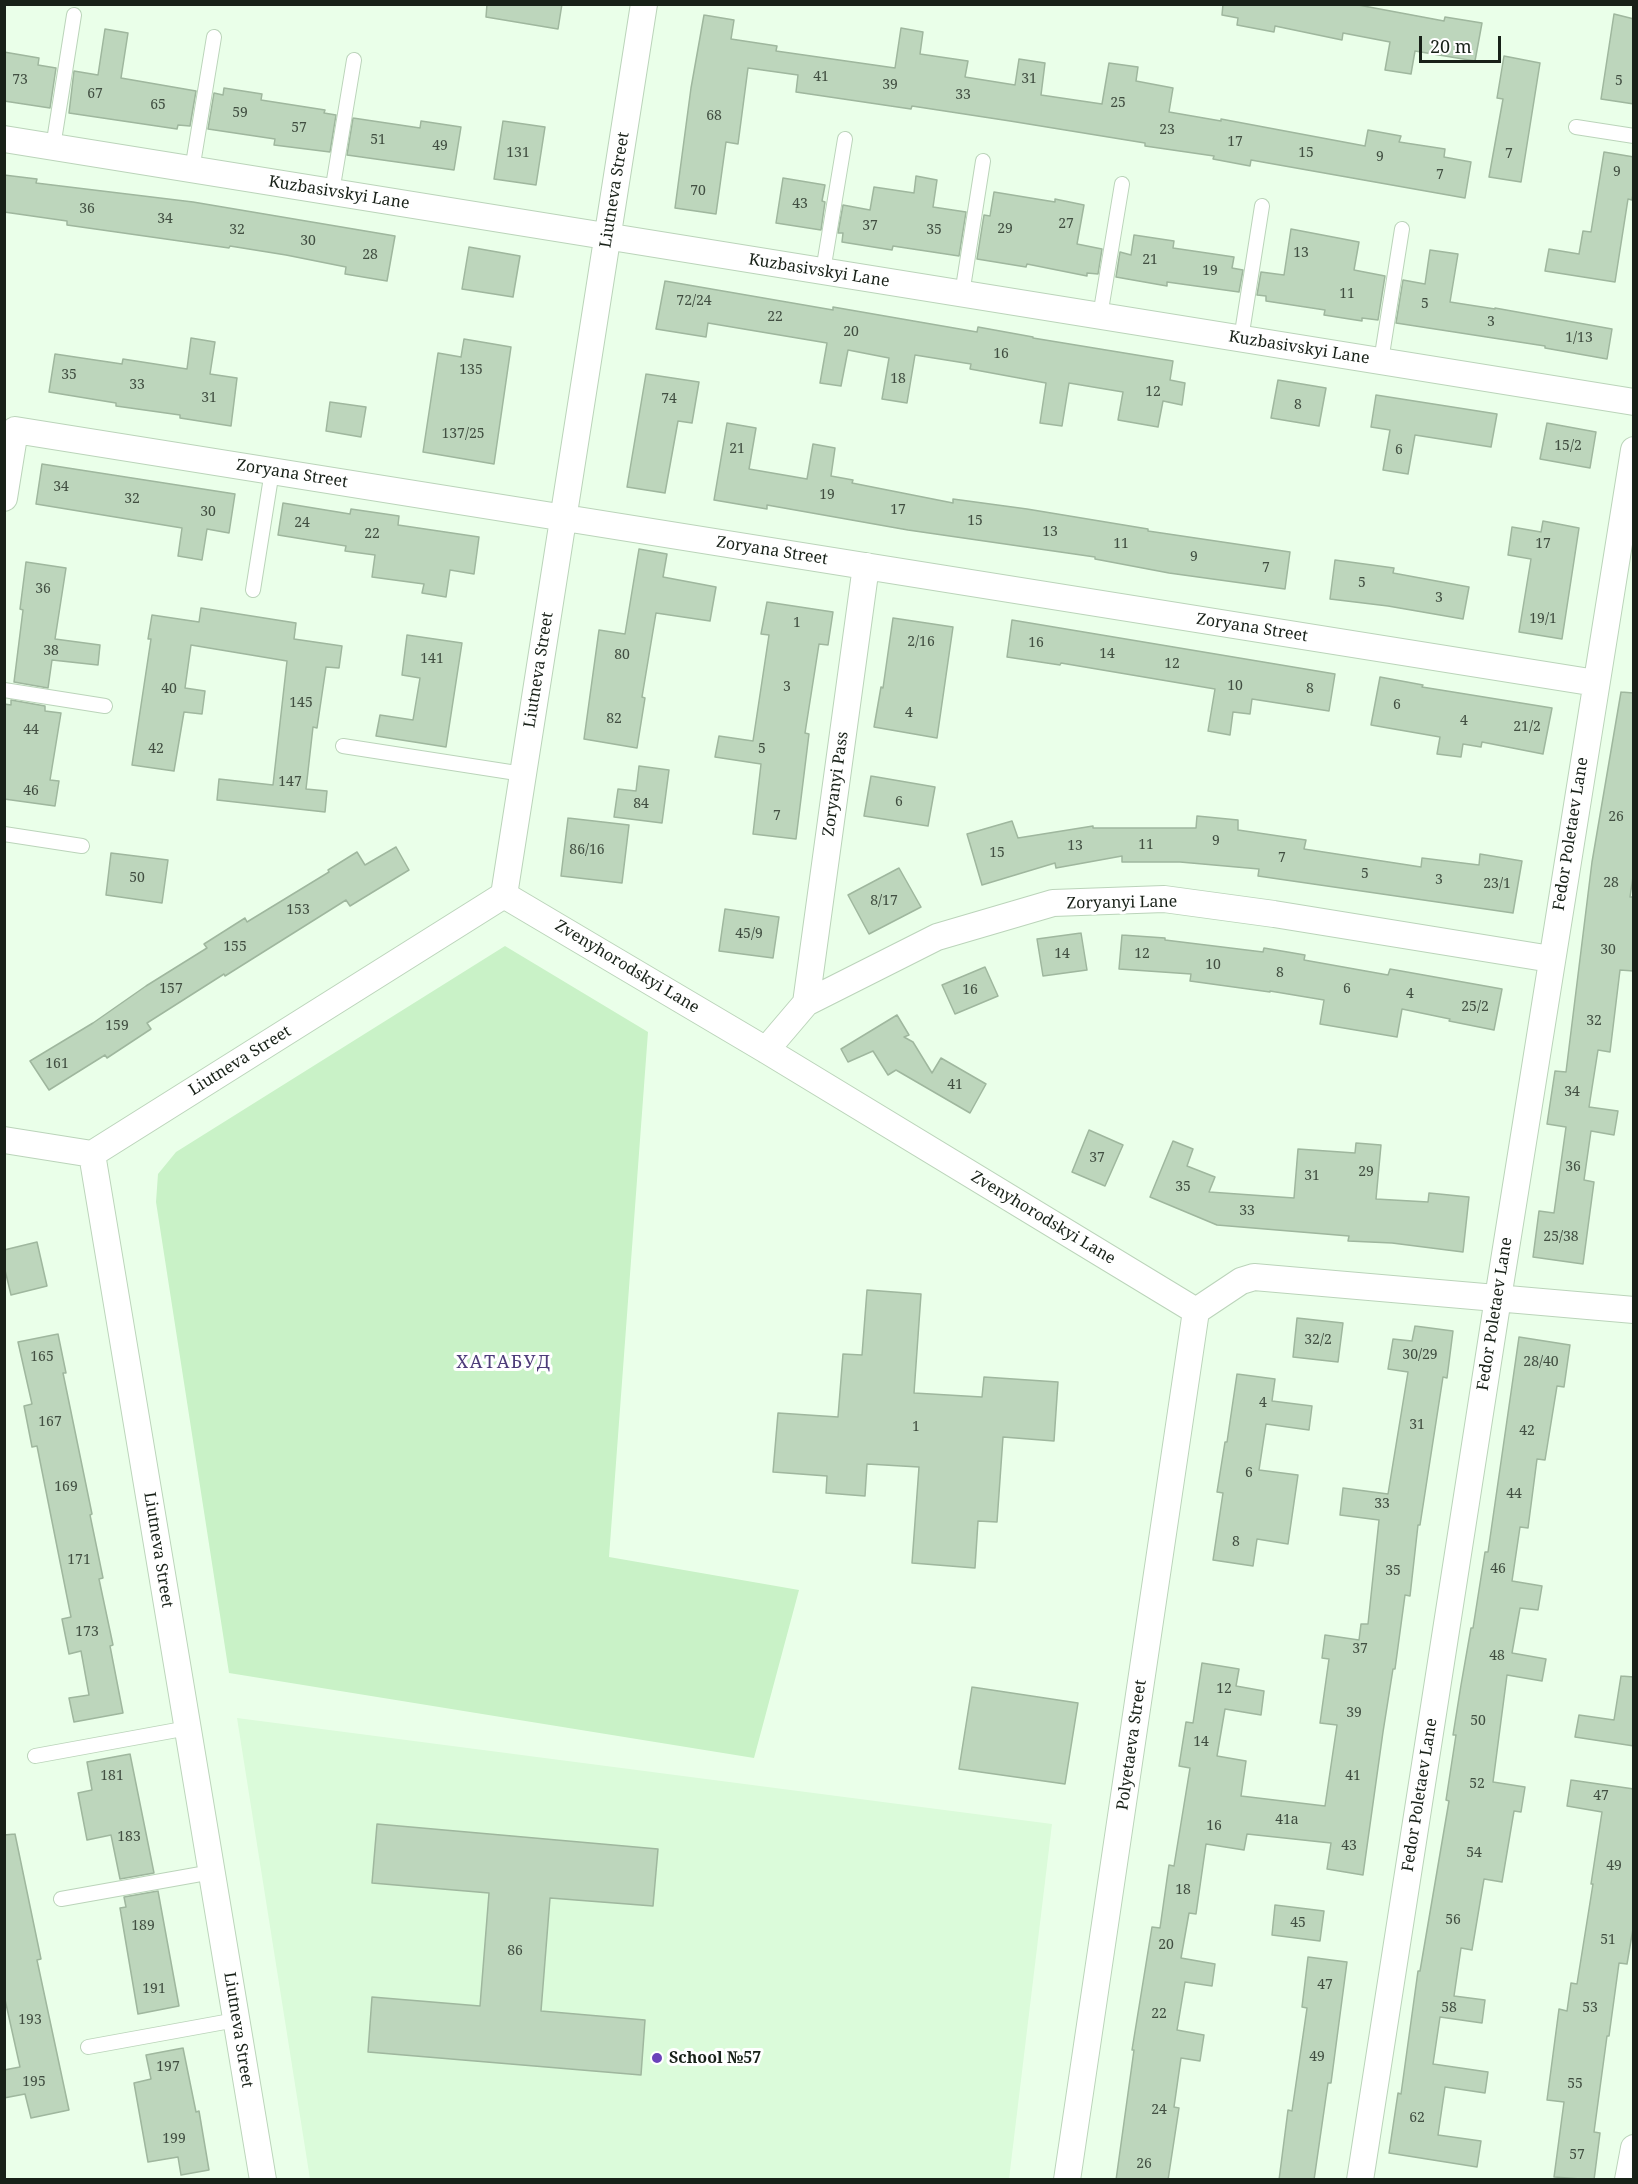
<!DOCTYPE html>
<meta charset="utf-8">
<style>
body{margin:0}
#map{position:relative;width:1638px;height:2184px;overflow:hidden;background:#eaffe9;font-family:"Noto Serif",serif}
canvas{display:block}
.frame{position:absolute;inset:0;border:6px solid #182118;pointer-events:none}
.scale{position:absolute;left:1419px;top:36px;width:82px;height:27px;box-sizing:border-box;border:3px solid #182118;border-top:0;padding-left:8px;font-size:18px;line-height:21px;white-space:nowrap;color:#182118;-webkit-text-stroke:4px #fff;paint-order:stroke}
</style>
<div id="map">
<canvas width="1638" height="2184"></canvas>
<div class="frame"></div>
<div class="scale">20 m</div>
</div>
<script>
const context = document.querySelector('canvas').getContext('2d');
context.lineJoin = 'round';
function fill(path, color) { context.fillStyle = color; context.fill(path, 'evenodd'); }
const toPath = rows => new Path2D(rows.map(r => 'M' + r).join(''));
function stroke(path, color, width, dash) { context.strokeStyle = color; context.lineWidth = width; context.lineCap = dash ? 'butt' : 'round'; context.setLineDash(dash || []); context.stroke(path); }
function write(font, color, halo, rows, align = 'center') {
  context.font = font + ' "Noto Serif",serif'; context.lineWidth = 6; context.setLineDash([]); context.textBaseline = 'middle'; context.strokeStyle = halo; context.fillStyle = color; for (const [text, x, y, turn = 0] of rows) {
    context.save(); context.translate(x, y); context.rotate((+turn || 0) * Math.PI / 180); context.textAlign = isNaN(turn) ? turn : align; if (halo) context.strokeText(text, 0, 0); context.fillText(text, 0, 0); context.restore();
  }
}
fill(toPath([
 [237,1718,1052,1824,1009,2179,310,2179]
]), '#dbfbda');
fill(toPath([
 [505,946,648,1032,609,1557,799,1590,754,1758,229,1673,156,1202,158,1174,176,1152]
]), '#c9f2c7');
const building = toPath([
 [487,4,562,4,558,29,486,17,487,4],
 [1223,4,1353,4,1444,21,1445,17,1482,23,1475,61,1415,51,1411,74,1385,70,1390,42,1343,33,1342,40,1275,26,1274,32,1237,25,1238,18,1222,15,1223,4],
 [1614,14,1634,19,1634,104,1601,99,1614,14],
 [704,15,734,20,731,39,777,46,776,51,895,68,901,28,923,32,920,54,968,61,965,77,1015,85,1019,59,1045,63,1041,95,1102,104,1109,63,1138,67,1136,81,1173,88,1169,112,1221,121,1221,119,1365,146,1368,130,1401,136,1399,142,1445,149,1444,157,1471,162,1465,198,1251,160,1250,166,1213,159,1214,156,1145,146,1145,143,1010,121,912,106,911,109,796,92,798,75,748,68,738,144,726,142,716,214,675,208,691,88,704,15],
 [105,29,128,33,121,78,196,91,190,126,178,125,177,129,69,113,74,71,98,75,105,29],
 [4,52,39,58,38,65,56,68,50,108,4,101,4,52],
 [1504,56,1540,63,1521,182,1489,177,1503,99,1497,98,1504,56],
 [224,88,262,94,261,100,325,110,324,113,336,115,330,152,274,145,275,139,208,129,214,93,223,95,224,88],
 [353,118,420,128,421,121,461,127,454,170,347,155,353,118],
 [503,121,545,127,536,185,494,179,503,121],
 [1604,152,1634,157,1634,188,1632,200,1628,199,1615,282,1545,271,1549,249,1579,254,1583,231,1591,232,1604,152],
 [4,175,37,179,36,183,193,202,395,236,387,281,345,274,346,267,286,255,230,246,229,248,67,225,67,221,4,212,4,175],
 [916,176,937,180,933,207,966,212,959,256,893,246,892,250,842,242,843,233,838,233,843,205,870,210,874,187,914,193,916,176],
 [783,178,825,185,822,201,825,202,821,230,776,223,783,178],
 [994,192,1055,202,1055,199,1084,205,1077,244,1102,249,1098,274,1087,273,1087,276,1027,264,1026,267,977,259,984,215,990,216,994,192],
 [1291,229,1359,242,1354,270,1385,276,1378,320,1362,318,1362,321,1324,315,1325,310,1266,301,1266,296,1257,295,1261,272,1284,275,1291,229],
 [1134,235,1174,241,1173,248,1234,257,1232,268,1243,270,1239,292,1167,282,1167,286,1116,277,1120,252,1131,255,1134,235],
 [469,247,520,256,513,297,462,289,469,247],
 [1430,250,1458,254,1450,302,1495,309,1495,308,1612,329,1607,359,1545,348,1545,346,1396,323,1403,280,1425,284,1430,250],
 [665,281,833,310,833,307,977,332,978,327,1033,337,1033,338,1173,361,1170,380,1185,383,1182,405,1163,401,1158,427,1118,420,1123,392,1069,383,1062,426,1040,423,1046,383,970,369,971,364,915,355,907,403,882,399,889,358,848,350,841,386,820,383,827,343,708,323,706,337,656,329,665,281],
 [191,338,215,342,210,374,237,378,231,426,180,418,180,415,116,406,116,403,49,392,55,354,122,364,123,359,187,369,191,338],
 [464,339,511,347,494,464,423,452,438,353,461,357,464,339],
 [646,374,699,382,692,423,678,421,665,493,627,487,646,374],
 [1278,380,1326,388,1319,426,1271,418,1278,380],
 [1376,395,1497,414,1491,447,1415,435,1408,474,1383,470,1390,430,1371,427,1376,395],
 [330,402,366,407,361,437,326,431,330,402],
 [727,423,756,428,749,469,807,479,813,444,835,448,831,476,853,480,852,483,953,503,953,499,1027,509,1148,529,1148,531,1290,552,1285,589,1169,573,1095,559,1095,557,908,530,767,505,767,509,714,500,727,423],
 [1547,423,1596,432,1590,468,1540,459,1547,423],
 [42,464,235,494,229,533,207,529,202,560,178,556,182,528,36,504,42,464],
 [283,503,350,514,351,509,399,516,398,525,479,537,474,574,450,570,446,597,422,593,424,584,372,577,375,555,345,551,346,546,278,535,283,503],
 [1543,521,1579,528,1562,639,1519,632,1531,559,1508,555,1512,527,1541,532,1543,521],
 [639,549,667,554,663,577,716,587,710,621,656,613,642,697,645,698,637,748,584,739,599,630,625,634,639,549],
 [1335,560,1394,568,1393,573,1469,587,1463,619,1388,606,1330,599,1335,560],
 [26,562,66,568,55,639,100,645,98,665,52,660,48,688,14,682,23,610,20,609,26,562],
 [767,602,833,612,828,645,819,644,805,733,809,734,796,839,753,834,761,764,715,757,719,736,753,741,769,635,761,634,767,602],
 [201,608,296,623,294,639,342,646,339,668,326,667,317,728,313,727,306,789,327,791,325,812,217,800,219,779,273,785,287,661,191,645,185,688,205,691,202,714,184,712,174,771,132,765,151,639,148,639,152,615,199,622,201,608],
 [893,618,953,627,937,738,874,727,881,687,883,688,893,618],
 [1012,620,1335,674,1329,711,1252,699,1250,714,1233,712,1230,735,1208,731,1215,689,1061,663,1060,665,1007,657,1012,620],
 [407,635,462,643,446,747,376,736,380,715,413,720,420,678,402,675,407,635],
 [1380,677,1423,685,1422,687,1552,708,1543,754,1482,742,1481,747,1463,744,1461,757,1437,754,1440,737,1371,725,1380,677],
 [1621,692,1634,693,1634,870,1630,897,1634,897,1634,971,1620,970,1610,1052,1598,1050,1589,1107,1618,1111,1614,1135,1591,1131,1584,1180,1594,1182,1583,1264,1533,1257,1539,1211,1554,1213,1566,1127,1547,1124,1555,1071,1566,1072,1592,862,1621,692],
 [11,700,45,706,45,711,61,713,50,780,59,781,55,806,4,799,4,704,11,705,11,700],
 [639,766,669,770,662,823,614,817,618,789,636,791,639,766],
 [871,776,935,787,928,826,864,816,871,776],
 [1197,816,1238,820,1238,830,1306,840,1304,849,1421,867,1422,858,1479,865,1480,854,1522,861,1513,913,1258,876,1259,869,1180,862,1122,862,1122,856,1056,868,1055,863,982,885,967,834,1012,821,1018,838,1093,826,1093,828,1196,828,1197,816],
 [568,818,629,825,622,883,561,876,568,818],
 [396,847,409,870,350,906,346,900,225,976,224,974,147,1023,151,1029,107,1058,105,1055,49,1090,30,1061,93,1023,146,986,207,948,204,944,245,918,247,922,329,872,328,870,357,852,365,865,396,847],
 [111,853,168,860,162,903,106,895,111,853],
 [899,868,921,907,869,934,848,895,899,868],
 [725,909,779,917,773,958,719,951,725,909],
 [1081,933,1087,970,1043,976,1037,939,1081,933],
 [1122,935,1165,938,1165,940,1263,952,1264,948,1305,955,1304,960,1388,975,1390,969,1502,989,1494,1030,1449,1021,1450,1019,1402,1009,1397,1037,1320,1024,1324,1000,1270,991,1270,992,1190,981,1191,974,1119,969,1122,935],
 [985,967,998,996,955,1014,942,985,985,967],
 [897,1015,909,1035,904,1037,913,1042,932,1073,941,1058,986,1084,970,1113,896,1070,888,1075,873,1051,848,1062,841,1049,897,1015],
 [1089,1130,1123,1145,1105,1186,1072,1172,1089,1130],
 [1173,1141,1193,1149,1187,1166,1215,1177,1209,1192,1294,1198,1298,1149,1355,1153,1356,1143,1381,1145,1376,1199,1428,1202,1429,1193,1469,1197,1463,1252,1392,1243,1348,1241,1349,1236,1217,1225,1150,1197,1173,1141],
 [37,1242,47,1286,11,1295,4,1266,4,1250,37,1242],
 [867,1290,921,1294,914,1393,982,1397,984,1377,1058,1382,1054,1441,1003,1437,997,1522,978,1521,975,1568,912,1563,919,1467,867,1464,865,1496,826,1493,827,1476,773,1472,778,1413,838,1417,843,1354,862,1355,867,1290],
 [1297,1318,1343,1323,1338,1362,1293,1357,1297,1318],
 [1415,1326,1453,1331,1447,1378,1443,1377,1420,1525,1418,1525,1410,1596,1405,1595,1395,1669,1393,1669,1383,1732,1363,1875,1327,1869,1331,1843,1247,1834,1244,1850,1206,1844,1196,1914,1189,1913,1181,1958,1215,1964,1212,1986,1185,1982,1177,2030,1204,2035,1200,2061,1181,2058,1174,2107,1179,2108,1168,2180,1116,2180,1134,2050,1132,2050,1152,1927,1160,1928,1169,1865,1174,1866,1190,1768,1179,1766,1186,1722,1193,1723,1202,1663,1239,1669,1236,1686,1264,1691,1261,1715,1225,1709,1217,1756,1246,1761,1241,1796,1325,1806,1337,1725,1320,1723,1329,1659,1322,1658,1325,1635,1359,1640,1361,1624,1368,1624,1379,1520,1340,1515,1343,1488,1388,1494,1408,1372,1388,1369,1393,1339,1412,1341,1415,1326],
 [58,1334,66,1373,63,1373,92,1514,90,1515,103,1578,99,1579,113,1645,110,1646,123,1713,74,1722,69,1698,89,1695,81,1651,69,1654,62,1619,71,1617,37,1446,32,1447,24,1406,32,1404,18,1342,58,1334],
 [1519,1337,1570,1345,1564,1387,1557,1386,1545,1460,1537,1459,1528,1528,1520,1527,1512,1581,1542,1586,1538,1610,1520,1608,1512,1653,1546,1659,1542,1681,1507,1675,1493,1782,1525,1787,1521,1812,1514,1811,1502,1882,1484,1879,1472,1950,1461,1948,1454,1996,1485,2000,1482,2023,1440,2017,1433,2064,1488,2072,1485,2093,1445,2087,1438,2135,1481,2141,1477,2167,1389,2153,1398,2093,1401,2094,1418,1971,1420,1971,1449,1801,1446,1800,1456,1735,1453,1735,1461,1685,1471,1628,1473,1628,1485,1552,1488,1552,1519,1337],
 [1237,1374,1275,1379,1272,1401,1312,1406,1309,1430,1266,1424,1259,1470,1298,1475,1288,1544,1257,1539,1253,1566,1213,1560,1223,1493,1217,1492,1225,1442,1227,1442,1237,1374],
 [1621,1676,1634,1677,1634,1746,1575,1737,1579,1715,1614,1720,1621,1676],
 [972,1687,1078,1703,1065,1784,959,1769,972,1687],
 [130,1754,154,1873,120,1879,111,1835,87,1840,78,1793,92,1790,87,1762,130,1754],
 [1571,1780,1634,1789,1634,1923,1627,1964,1619,1963,1609,2036,1607,2036,1594,2132,1600,2133,1594,2180,1554,2177,1564,2102,1547,2100,1559,2009,1567,2011,1571,1983,1577,1984,1593,1884,1591,1884,1602,1812,1567,1806,1571,1780],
 [377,1824,658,1849,653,1906,550,1898,541,2011,645,2020,641,2075,368,2052,372,1997,480,2006,489,1893,372,1883,377,1824],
 [15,1834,41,1959,37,1960,69,2110,31,2118,25,2094,4,2098,4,2070,20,2067,4,1995,4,1835,15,1834],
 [158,1891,179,2006,138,2014,120,1908,126,1907,124,1897,158,1891],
 [1275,1905,1324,1911,1320,1941,1272,1935,1275,1905],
 [1308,1957,1347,1962,1331,2083,1328,2083,1314,2180,1279,2180,1288,2110,1292,2111,1307,2008,1302,2007,1308,1957],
 [183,2048,196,2112,199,2111,209,2170,181,2175,178,2157,148,2162,134,2083,151,2079,146,2055,183,2048]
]);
fill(building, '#bdd6bc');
stroke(building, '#9fb79e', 1.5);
const service = toPath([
 [1576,127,1634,136],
 [53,147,74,15],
 [192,170,214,37],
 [332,192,354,60],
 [823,271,845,139],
 [962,294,983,161],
 [1100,316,1122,184],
 [1241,339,1262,206],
 [1381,361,1402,229],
 [253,590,272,471],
 [4,690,105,706],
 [343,746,523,774],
 [4,834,82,846],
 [35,1756,188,1728],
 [61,1899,212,1872],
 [88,2047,236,2020]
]);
const minor = toPath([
 [4,139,1634,402],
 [4,498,15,430,1596,683],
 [504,895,766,1050,1196,1311],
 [806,1003,866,566],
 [766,1050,806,1003,937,937,1053,903,1164,899,1274,914,1551,959],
 [4,1140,92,1154],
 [92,1154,504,895,644,4],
 [92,1154,263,2180],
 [1196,1311,1241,1281,1254,1277,1634,1310],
 [1067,2180,1196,1311],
 [1360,2180,1498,1298,1634,450],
 [1628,2180,1634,2148]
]);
stroke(service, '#bbd4ba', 16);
stroke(minor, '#bbd4ba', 28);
stroke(service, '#fff', 14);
stroke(minor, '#fff', 26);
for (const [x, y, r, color] of [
 [657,2058,6,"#6a42ba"]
]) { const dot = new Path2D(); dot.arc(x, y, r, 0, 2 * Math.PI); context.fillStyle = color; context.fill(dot); stroke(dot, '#fff', 2); }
write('14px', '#414e41', null, [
 ["41",821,77],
 ["31",1029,79],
 ["73",20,80],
 ["5",1619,81],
 ["39",890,85],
 ["67",95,94],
 ["33",963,95],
 ["25",1118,103],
 ["65",158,105],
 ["59",240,113],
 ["68",714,116],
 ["57",299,128],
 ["23",1167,130],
 ["51",378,140],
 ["17",1235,142],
 ["49",440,146],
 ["131",518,153],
 ["15",1306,153],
 ["7",1509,154],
 ["9",1380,157],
 ["9",1617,172],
 ["7",1440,175],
 ["70",698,191],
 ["43",800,204],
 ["36",87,209],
 ["34",165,219],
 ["27",1066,224],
 ["37",870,226],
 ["29",1005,229],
 ["32",237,230],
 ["35",934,230],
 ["30",308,241],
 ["13",1301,253],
 ["28",370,255],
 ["21",1150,260],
 ["19",1210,271],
 ["11",1347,294],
 ["72/24",694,301],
 ["5",1425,304],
 ["22",775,317],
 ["3",1491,322],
 ["20",851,332],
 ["1/13",1579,338],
 ["16",1001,354],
 ["135",471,370],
 ["35",69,375],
 ["18",898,379],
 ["33",137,385],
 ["12",1153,392],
 ["31",209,398],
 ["74",669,399],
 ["8",1298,405],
 ["137/25",463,434],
 ["15/2",1568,446],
 ["21",737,449],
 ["6",1399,450],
 ["34",61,487],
 ["19",827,495],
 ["32",132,499],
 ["17",898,510],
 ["30",208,512],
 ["15",975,521],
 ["24",302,523],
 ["13",1050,532],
 ["22",372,534],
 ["11",1121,544],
 ["17",1543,544],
 ["9",1194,557],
 ["7",1266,568],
 ["5",1362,583],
 ["36",43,589],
 ["3",1439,598],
 ["19/1",1543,619],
 ["1",797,623],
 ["2/16",921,642],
 ["16",1036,643],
 ["38",51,651],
 ["14",1107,654],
 ["80",622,655],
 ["141",432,659],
 ["12",1172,664],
 ["10",1235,686],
 ["3",787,687],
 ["40",169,689],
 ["8",1310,689],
 ["145",301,703],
 ["6",1397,705],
 ["4",909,713],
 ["82",614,719],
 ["4",1464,721],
 ["21/2",1527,727],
 ["44",31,730],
 ["42",156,749],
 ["5",762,749],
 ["147",290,782],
 ["46",31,791],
 ["6",899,802],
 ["84",641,804],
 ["7",777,816],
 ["26",1616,817],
 ["9",1216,841],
 ["11",1146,845],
 ["13",1075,846],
 ["86/16",587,850],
 ["15",997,853],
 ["7",1282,858],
 ["5",1365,874],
 ["50",137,878],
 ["3",1439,880],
 ["28",1611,883],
 ["23/1",1497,884],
 ["8/17",884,901],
 ["153",298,910],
 ["45/9",749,934],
 ["155",235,947],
 ["30",1608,950],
 ["14",1062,954],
 ["12",1142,954],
 ["10",1213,965],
 ["8",1280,973],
 ["157",171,989],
 ["6",1347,989],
 ["16",970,990],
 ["4",1410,994],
 ["25/2",1475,1007],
 ["32",1594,1021],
 ["159",117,1026],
 ["161",57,1064],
 ["41",955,1085],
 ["34",1572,1092],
 ["37",1097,1158],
 ["36",1573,1167],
 ["29",1366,1172],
 ["31",1312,1176],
 ["35",1183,1187],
 ["33",1247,1211],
 ["25/38",1561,1237],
 ["32/2",1318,1340],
 ["30/29",1420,1355],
 ["165",42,1357],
 ["28/40",1541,1362],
 ["4",1263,1403],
 ["167",50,1422],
 ["31",1417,1425],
 ["1",916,1427],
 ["42",1527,1431],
 ["6",1249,1473],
 ["169",66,1487],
 ["44",1514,1494],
 ["33",1382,1504],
 ["8",1236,1542],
 ["171",79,1560],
 ["46",1498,1569],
 ["35",1393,1571],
 ["173",87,1632],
 ["37",1360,1649],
 ["48",1497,1656],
 ["12",1224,1689],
 ["39",1354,1713],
 ["50",1478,1721],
 ["14",1201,1742],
 ["181",112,1776],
 ["41",1353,1776],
 ["52",1477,1784],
 ["47",1601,1796],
 ["41а",1287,1820],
 ["16",1214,1826],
 ["183",129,1837],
 ["43",1349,1846],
 ["54",1474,1853],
 ["49",1614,1866],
 ["18",1183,1890],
 ["56",1453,1920],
 ["45",1298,1923],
 ["189",143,1926],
 ["51",1608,1940],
 ["20",1166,1945],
 ["86",515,1951],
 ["47",1325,1985],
 ["191",154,1989],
 ["58",1449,2008],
 ["53",1590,2008],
 ["22",1159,2014],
 ["193",30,2020],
 ["49",1317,2057],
 ["197",168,2067],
 ["195",34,2082],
 ["55",1575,2084],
 ["24",1159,2110],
 ["62",1417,2118],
 ["199",174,2139],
 ["57",1577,2155],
 ["26",1144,2164]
]);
write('16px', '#182118', '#fff', [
 ["Liutneva Street",615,190,-81],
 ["Kuzbasivskyi Lane",339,193,9],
 ["Kuzbasivskyi Lane",819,271,9],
 ["Kuzbasivskyi Lane",1299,348,9],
 ["Zoryana Street",292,474,9],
 ["Zoryana Street",772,551,9],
 ["Zoryana Street",1252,628,9],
 ["Liutneva Street",539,670,-81],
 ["Zoryanyi Pass",836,784,-82],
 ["Fedor Poletaev Lane",1571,834,-81],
 ["Zoryanyi Lane",1122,903,-1],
 ["Zvenyhorodskyi Lane",627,967,31],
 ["Liutneva Street",240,1061,-32],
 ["Zvenyhorodskyi Lane",1043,1218,31],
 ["Fedor Poletaev Lane",1495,1314,-81],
 ["Liutneva Street",158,1550,81],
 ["Polyetaeva Street",1132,1745,-82],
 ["Fedor Poletaev Lane",1420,1795,-81],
 ["Liutneva Street",238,2030,81]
]);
write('bold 16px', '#182118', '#fff', [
 ["School №57",669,2058]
], 'left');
context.letterSpacing = '1.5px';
write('18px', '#4d3c79', '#fff', [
 ["ХАТАБУД",504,1363]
]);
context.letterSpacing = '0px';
</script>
